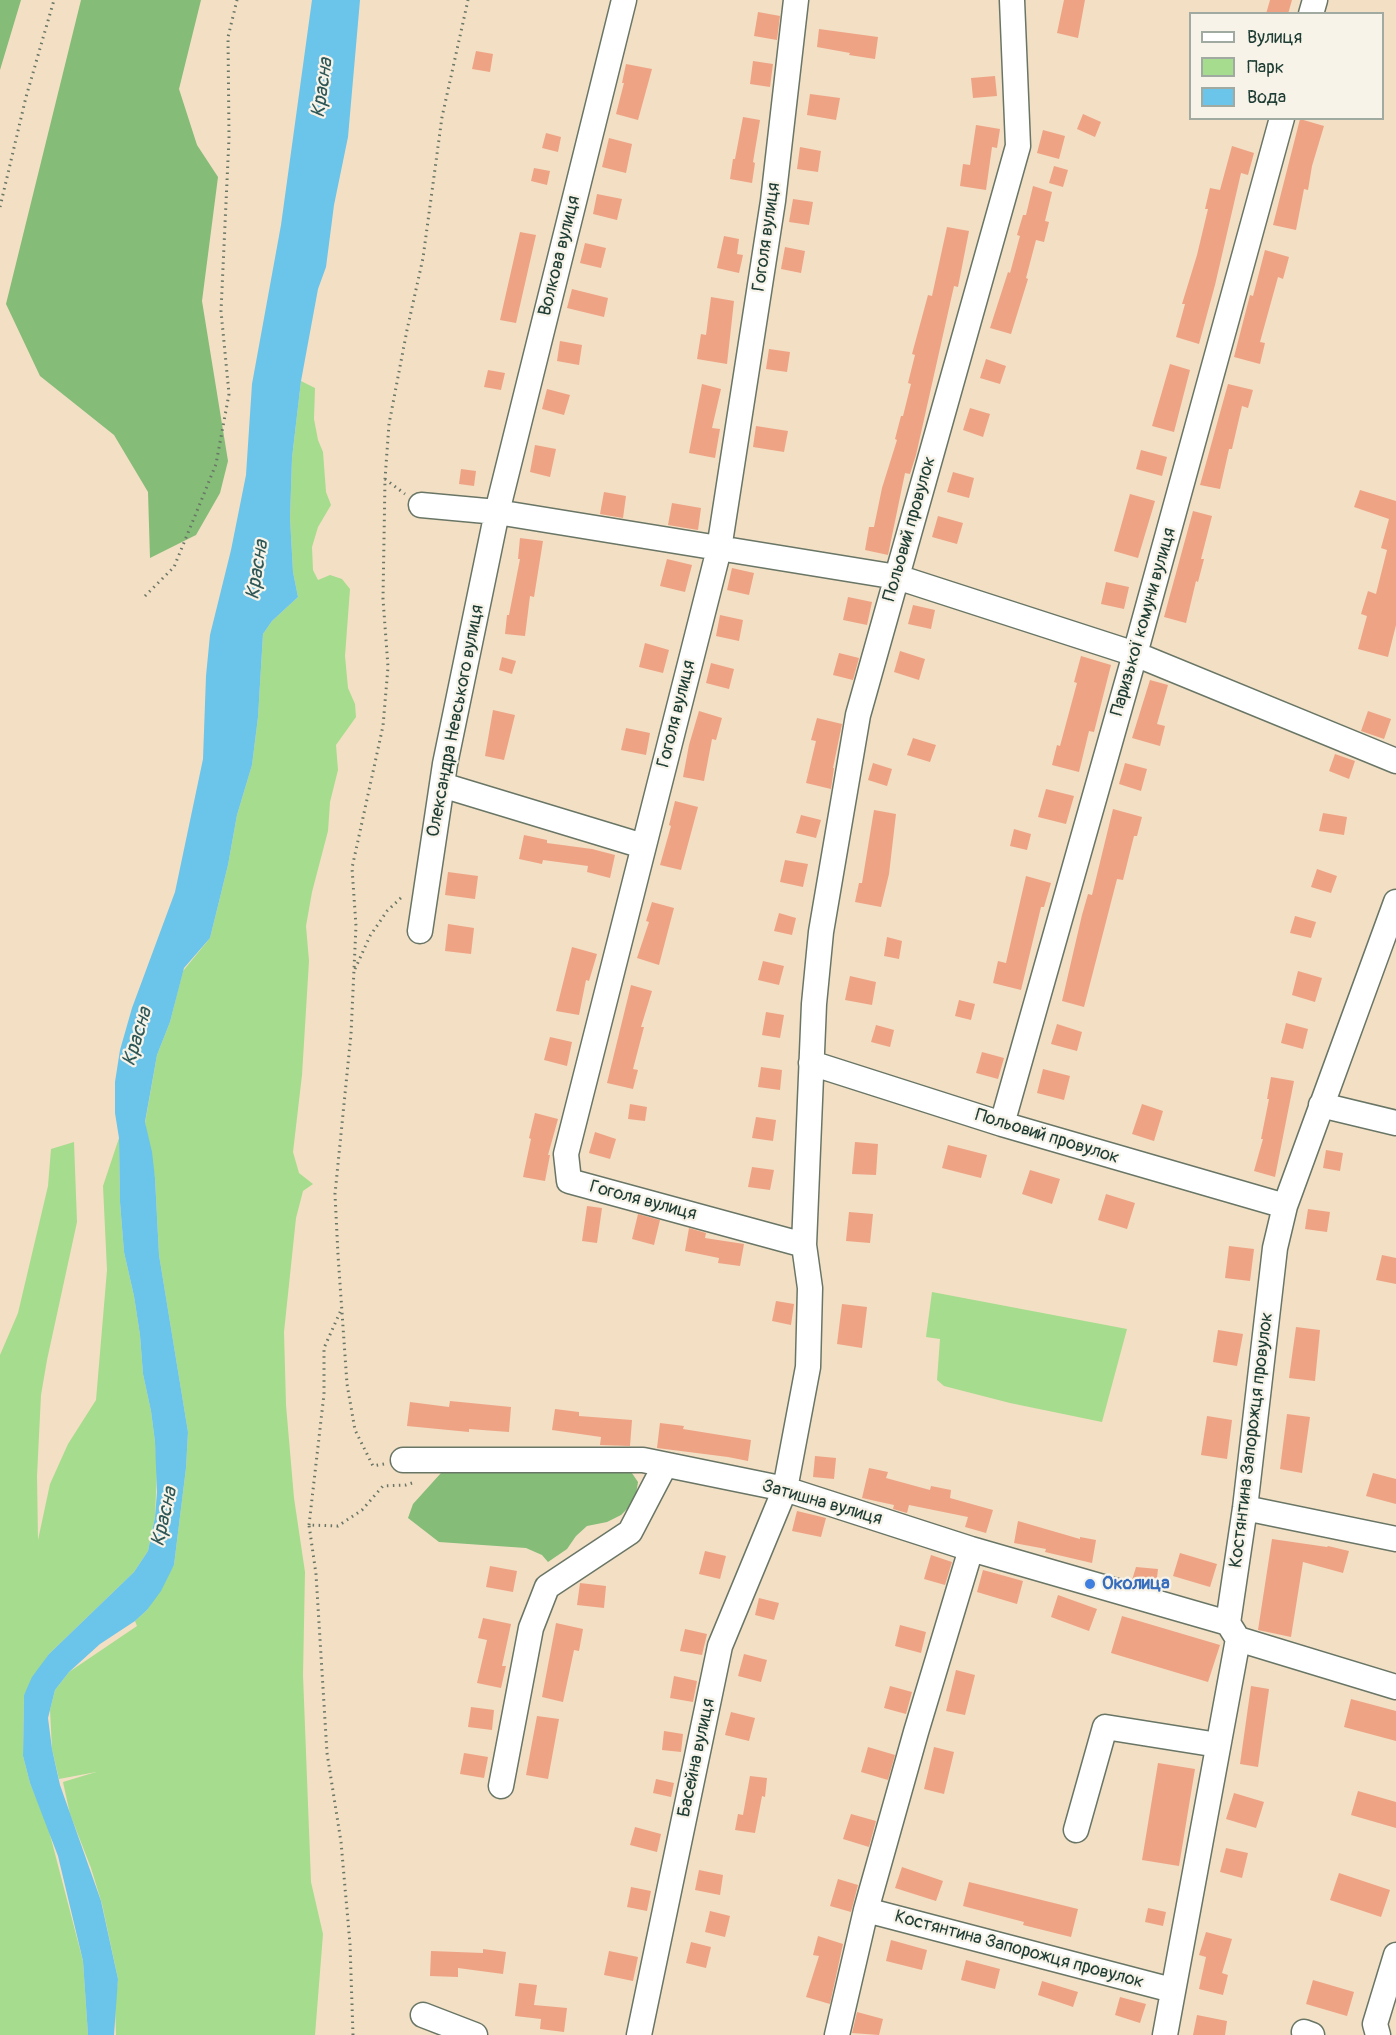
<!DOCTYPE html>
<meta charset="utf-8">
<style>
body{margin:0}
#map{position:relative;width:1396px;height:2035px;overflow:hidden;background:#f3dfc4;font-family:Pangolin,sans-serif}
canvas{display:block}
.legend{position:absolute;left:1189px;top:12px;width:195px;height:108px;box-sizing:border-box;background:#f7f3e8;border:2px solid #a1aaa0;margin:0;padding:8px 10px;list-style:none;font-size:18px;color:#1f3d34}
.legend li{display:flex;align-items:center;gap:12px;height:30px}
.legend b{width:30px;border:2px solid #a1aaa0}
</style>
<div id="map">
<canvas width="1396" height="2035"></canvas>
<ul class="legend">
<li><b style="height:8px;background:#fff"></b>Вулиця</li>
<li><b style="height:16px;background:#a6dc8d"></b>Парк</li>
<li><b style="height:16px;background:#6bc4e9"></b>Вода</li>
</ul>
</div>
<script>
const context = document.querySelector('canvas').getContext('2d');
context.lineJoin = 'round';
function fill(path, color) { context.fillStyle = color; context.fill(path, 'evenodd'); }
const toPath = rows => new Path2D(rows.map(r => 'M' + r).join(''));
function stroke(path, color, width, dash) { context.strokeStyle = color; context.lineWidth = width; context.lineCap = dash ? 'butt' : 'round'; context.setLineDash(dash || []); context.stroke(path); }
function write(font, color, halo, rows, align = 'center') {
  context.font = font + ' Pangolin,sans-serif'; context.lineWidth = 4.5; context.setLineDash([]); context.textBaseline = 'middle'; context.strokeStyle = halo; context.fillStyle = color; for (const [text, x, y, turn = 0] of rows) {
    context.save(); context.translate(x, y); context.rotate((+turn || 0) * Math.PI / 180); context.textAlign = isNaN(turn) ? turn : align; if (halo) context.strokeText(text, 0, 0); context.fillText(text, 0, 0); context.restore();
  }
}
fill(toPath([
 [301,381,315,388,314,419,318,440,323,452,326,492,331,505,318,527,312,547,313,570,318,580,330,575,342,579,350,589,345,656,348,688,355,704,356,717,336,745,338,770,330,802,328,831,312,892,306,926,309,961,302,1075,293,1152,299,1173,313,1184,303,1191,296,1218,284,1332,286,1405,294,1498,305,1572,303,1675,311,1882,323,1934,315,2035,116,2035,115,2005,118,1979,102,1904,91,1868,70,1814,63,1782,96,1772,59,1779,52,1749,50,1710,55,1690,69,1672,137,1626,135,1621,147,1610,174,1565,186,1468,188,1432,159,1255,155,1178,145,1123,157,1055,170,1022,183,971,210,938,228,865,237,815,252,765,258,717,263,634,272,621,298,597,293,572,290,518,292,458],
 [119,1138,120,1202,124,1252,134,1296,140,1335,143,1374,151,1411,155,1442,157,1470,155,1517,148,1551,134,1572,49,1654,24,1695,23,1756,30,1783,48,1827,83,1961,88,2035,0,2035,0,1355,18,1313,48,1186,51,1149,74,1142,77,1222,47,1360,41,1395,37,1476,38,1540,50,1484,68,1444,96,1400,107,1270,103,1186],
 [932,1292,1127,1329,1102,1422,1010,1403,944,1386,937,1380,940,1339,926,1337]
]), '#a6dc8d');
fill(toPath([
 [0,0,21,0,0,70],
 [81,0,201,0,179,89,197,145,218,177,202,301,228,461,220,493,196,535,150,558,148,492,114,435,40,376,6,304],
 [627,1466,638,1482,635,1501,621,1515,607,1522,587,1526,576,1536,567,1549,548,1562,542,1555,526,1548,439,1542,408,1518,413,1504,441,1473]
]), '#84bc78');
fill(toPath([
 [312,0,360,0,348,137,334,205,326,267,318,289,301,381,292,458,290,518,293,572,298,597,272,621,263,634,258,717,252,765,237,815,228,865,210,938,184,968,170,1022,157,1055,145,1122,152,1152,155,1178,159,1255,188,1432,186,1468,174,1565,161,1591,147,1610,135,1621,100,1644,69,1672,55,1690,48,1718,52,1749,60,1785,101,1901,118,1979,114,2035,88,2035,83,1961,58,1856,30,1783,23,1756,24,1695,32,1677,49,1654,134,1572,148,1551,155,1517,157,1492,155,1442,151,1411,143,1374,140,1335,134,1296,124,1252,120,1202,119,1138,115,1113,115,1082,120,1050,132,1008,175,892,203,759,206,676,210,635,231,550,246,475,252,384,281,225]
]), '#6bc4e9');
fill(toPath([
 [1064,0,1085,0,1078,38,1057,33],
 [1270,0,1292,0,1288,14,1266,14],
 [758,12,780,16,777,40,754,36],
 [819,29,878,37,875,59,849,55,850,53,817,47],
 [476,51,493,54,490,72,472,69],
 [753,61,773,64,770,87,750,84],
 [626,64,652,69,638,120,616,114,624,83,622,83],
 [995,76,997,96,973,98,971,78],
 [810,94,840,98,836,120,807,115],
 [1083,114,1101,122,1095,137,1077,129],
 [743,117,760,120,753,162,755,163,752,183,730,179,733,159,735,159],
 [1300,119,1324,126,1312,166,1308,190,1304,189,1296,230,1273,225],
 [976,125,1000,129,997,148,992,147,986,190,960,186,963,164,970,165],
 [1043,130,1065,136,1059,159,1037,153],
 [546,133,561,137,558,152,542,148],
 [609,138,632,144,626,173,602,167],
 [1232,146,1254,153,1248,175,1241,173,1215,285,1199,344,1176,337,1185,304,1182,304,1197,255,1208,209,1205,209,1210,188,1220,190],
 [800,147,821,151,818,172,797,169],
 [1054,166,1068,170,1063,187,1049,183],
 [534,168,550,171,547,185,531,181],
 [1033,186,1052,192,1045,221,1049,222,1044,242,1036,240,1026,278,1028,279,1011,334,990,328,1008,272,1010,273,1020,236,1017,235,1023,215,1026,215],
 [597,194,622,199,617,220,593,214],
 [793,199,813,202,809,225,789,222],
 [947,227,969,231,958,287,954,286,916,455,910,474,905,473,888,555,865,550,869,527,874,527,882,488,897,440,895,439,901,416,903,416,911,384,908,383,915,355,912,354,928,295,932,296],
 [520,232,536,235,516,323,500,320],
 [724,236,739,239,737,254,743,255,739,273,717,268],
 [585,243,606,248,601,268,580,263],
 [785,247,805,251,801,273,781,269],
 [1265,250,1289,257,1283,279,1278,277,1260,342,1265,343,1260,364,1234,357,1250,295,1253,296],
 [572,289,608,298,604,317,567,308],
 [711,297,734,301,727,364,697,359,701,334,706,335],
 [560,341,582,345,579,365,557,361],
 [769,349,790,352,787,372,766,369],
 [986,359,1006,366,1000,384,980,378],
 [1170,364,1190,370,1174,432,1152,426],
 [488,370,505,373,501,390,484,387],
 [702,384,721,389,712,428,720,429,715,458,689,453],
 [1228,384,1253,390,1248,408,1242,406,1232,449,1229,449,1220,489,1200,485],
 [547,389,570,395,564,415,542,409],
 [970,408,990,414,983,437,963,430],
 [756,426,788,431,784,452,753,447],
 [535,445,556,449,550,477,530,472],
 [1141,450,1167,457,1162,476,1136,469],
 [461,469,476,471,474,486,459,484],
 [953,472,974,478,969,498,947,492],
 [1360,490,1396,501,1396,625,1388,657,1358,649,1367,616,1361,614,1368,591,1376,594,1387,550,1381,548,1389,519,1354,507],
 [604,492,626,496,623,518,600,514],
 [1130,494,1155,501,1138,558,1114,551],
 [672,503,701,508,698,530,668,525],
 [1193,511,1212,516,1201,559,1204,559,1198,582,1196,581,1186,623,1164,617],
 [938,516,963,523,957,544,932,537],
 [520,538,543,541,534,597,530,596,525,636,505,634,507,615,509,615,520,559,518,559],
 [667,559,692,565,685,592,660,586],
 [732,568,754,573,749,595,727,590],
 [1106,582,1129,587,1124,609,1101,604],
 [848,597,872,602,867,625,843,620],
 [913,605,935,610,931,629,908,624],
 [720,615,743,620,739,641,716,636],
 [645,643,669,650,663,673,639,667],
 [900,651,925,659,919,680,894,672],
 [839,653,859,658,853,680,833,675],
 [1081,656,1111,665,1094,732,1089,731,1079,772,1052,765,1057,745,1060,746,1077,683,1074,682],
 [502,657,516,661,512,674,499,670],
 [711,663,734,669,729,689,706,683],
 [1150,680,1168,685,1157,724,1165,726,1160,746,1132,738],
 [493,710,515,715,504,760,485,756],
 [699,711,722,718,716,740,712,739,704,781,683,777,689,745],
 [1368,711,1391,719,1384,739,1361,731],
 [817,718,842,724,833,768,834,768,831,789,806,783,816,741,811,740],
 [626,728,650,733,646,755,621,750],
 [913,738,936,745,930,762,907,755],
 [1335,754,1355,761,1349,779,1329,771],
 [873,763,892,769,887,786,868,780],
 [1125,763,1147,769,1141,791,1119,784],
 [1046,789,1074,796,1066,824,1038,817],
 [675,801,698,807,681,870,660,865,671,826,669,825],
 [1113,809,1142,817,1137,836,1134,836,1123,880,1117,879,1084,1007,1062,1001,1082,915,1088,894,1092,895],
 [874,810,896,814,889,874,881,907,855,902,859,883,862,883],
 [1323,813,1347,817,1344,835,1319,831],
 [801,815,821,820,816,838,796,833],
 [1014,829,1031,834,1027,850,1010,846],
 [524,835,547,840,547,843,592,849,615,855,610,878,587,872,588,866,543,860,542,864,519,859],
 [785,860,808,864,803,887,780,882],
 [1317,869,1337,876,1331,893,1311,887],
 [448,872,478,876,475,899,445,895],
 [1026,876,1051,883,1044,907,1041,907,1021,990,993,983,998,961,1006,963],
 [652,902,674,908,659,965,637,958,649,922,646,921],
 [779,913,796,918,792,935,774,931],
 [1295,916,1316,922,1311,938,1290,933],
 [448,924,474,928,471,954,445,951],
 [887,937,902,941,899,959,884,956],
 [572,947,597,954,589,981,586,980,579,1015,556,1011],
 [763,961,784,966,779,985,758,980],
 [1298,971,1322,978,1315,1002,1292,995],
 [850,976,876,982,872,1005,845,1000],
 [631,985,652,991,641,1027,644,1027,633,1069,638,1070,633,1089,607,1083],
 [959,1000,975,1004,971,1020,955,1016],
 [766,1012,784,1015,780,1038,762,1035],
 [1286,1023,1308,1029,1303,1049,1281,1043],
 [1057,1024,1082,1032,1077,1051,1051,1044],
 [876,1025,894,1030,890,1047,871,1042],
 [550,1037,572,1042,567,1066,544,1060],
 [982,1052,1004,1058,998,1079,976,1073],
 [761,1067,782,1070,780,1090,758,1087],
 [1043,1069,1070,1076,1064,1100,1037,1093],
 [1271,1077,1294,1081,1275,1177,1254,1171,1263,1139,1261,1139,1269,1099,1267,1099],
 [630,1104,647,1107,645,1121,628,1119],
 [1142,1104,1163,1111,1154,1141,1132,1134],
 [535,1113,558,1119,548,1155,550,1155,545,1181,523,1177,531,1139,529,1138],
 [756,1117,776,1120,773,1141,752,1138],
 [595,1132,616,1139,610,1159,589,1153],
 [855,1142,878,1144,876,1175,852,1174],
 [948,1145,987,1155,981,1178,942,1168],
 [1326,1150,1343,1153,1340,1171,1323,1168],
 [752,1167,774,1170,770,1190,748,1187],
 [1030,1170,1060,1179,1052,1204,1022,1194],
 [1106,1194,1135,1203,1127,1229,1098,1220],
 [587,1206,602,1208,597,1243,582,1241],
 [1308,1209,1330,1212,1327,1232,1305,1229],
 [849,1212,873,1214,870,1243,846,1241],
 [638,1214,660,1220,654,1245,632,1239],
 [689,1228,706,1233,705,1238,744,1244,740,1266,718,1263,719,1258,685,1251],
 [1229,1246,1254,1249,1250,1281,1225,1278],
 [1382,1255,1396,1258,1396,1284,1376,1280],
 [776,1301,794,1304,791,1325,772,1321],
 [842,1304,867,1307,862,1348,837,1344],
 [1296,1327,1320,1330,1315,1381,1289,1378],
 [1218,1330,1243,1334,1237,1366,1213,1362],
 [450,1401,511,1407,509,1432,469,1429,469,1432,407,1426,410,1402,449,1407],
 [555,1409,579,1412,579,1416,632,1420,630,1446,600,1445,601,1437,552,1430],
 [1287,1414,1310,1417,1302,1473,1280,1469],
 [1207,1416,1232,1420,1227,1459,1201,1455],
 [660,1423,684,1426,683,1429,751,1440,748,1461,728,1457,657,1448],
 [815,1456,836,1458,834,1479,813,1477],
 [869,1468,888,1472,886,1478,930,1490,931,1486,951,1490,950,1498,993,1510,986,1533,965,1527,968,1517,909,1505,907,1513,893,1509,894,1505,862,1498],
 [1373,1473,1396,1479,1396,1504,1366,1496],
 [797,1511,826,1518,821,1537,792,1531],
 [1018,1521,1080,1539,1080,1537,1096,1540,1092,1563,1045,1552,1046,1549,1014,1543],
 [1272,1539,1327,1547,1328,1546,1349,1551,1343,1573,1303,1562,1291,1637,1258,1630],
 [705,1551,726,1556,720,1579,699,1574],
 [1180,1553,1217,1564,1210,1587,1173,1576],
 [931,1555,952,1562,945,1585,924,1579],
 [490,1566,517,1571,513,1592,486,1587],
 [1136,1567,1158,1569,1156,1586,1132,1580],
 [983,1570,1023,1581,1017,1604,977,1592],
 [580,1583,606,1586,604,1608,577,1605],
 [1058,1595,1097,1609,1089,1631,1051,1617],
 [759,1598,779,1603,774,1620,755,1615],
 [1122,1616,1220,1645,1208,1682,1111,1653],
 [483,1618,511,1624,502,1666,506,1666,501,1688,477,1683,487,1640,478,1638],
 [556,1623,583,1629,579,1651,574,1650,563,1702,542,1697],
 [900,1625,926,1632,921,1653,895,1646],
 [685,1629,707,1634,702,1655,680,1651],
 [744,1654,767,1660,761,1682,738,1676],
 [956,1670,975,1675,965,1715,946,1711],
 [674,1676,697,1681,693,1702,670,1698],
 [890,1686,912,1692,906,1714,884,1708],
 [1251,1686,1269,1689,1258,1767,1240,1764],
 [1351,1699,1396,1711,1396,1741,1344,1727],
 [471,1707,494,1710,492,1730,468,1727],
 [731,1712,755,1718,749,1741,725,1735],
 [537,1716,559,1719,548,1779,526,1775],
 [664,1731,683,1734,681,1752,662,1750],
 [868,1747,895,1755,888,1780,861,1772],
 [934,1747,954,1752,944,1794,924,1789],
 [464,1753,488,1757,484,1778,460,1774],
 [1158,1763,1195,1769,1179,1866,1142,1860],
 [750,1776,767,1778,765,1797,762,1796,755,1833,735,1830,738,1814,743,1815],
 [656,1779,674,1783,671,1797,653,1793],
 [1358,1791,1396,1802,1396,1828,1351,1815],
 [1234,1793,1264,1802,1256,1828,1226,1819],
 [851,1814,876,1821,869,1847,843,1839],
 [635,1827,661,1834,657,1852,630,1845],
 [1226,1848,1248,1853,1242,1878,1220,1872],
 [902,1867,943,1881,936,1901,895,1888],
 [699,1870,723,1875,720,1895,695,1890],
 [1339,1873,1390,1890,1381,1917,1330,1900],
 [838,1879,858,1885,851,1912,830,1906],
 [969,1882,1078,1909,1071,1937,1023,1925,1024,1922,963,1906],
 [631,1887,651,1891,647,1911,627,1907],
 [1148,1908,1166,1912,1163,1926,1145,1922],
 [710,1911,730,1916,725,1937,705,1932],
 [1206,1932,1232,1939,1222,1973,1228,1975,1223,1995,1199,1989,1206,1957,1199,1955],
 [818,1936,843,1944,830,2004,806,1997,819,1956,813,1955],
 [891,1940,927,1950,922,1970,886,1961],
 [691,1942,711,1947,706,1968,686,1963],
 [483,1949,506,1952,503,1974,458,1968,458,1977,430,1976,431,1951,483,1953],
 [609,1951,638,1957,633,1981,604,1975],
 [966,1960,1000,1969,995,1989,961,1980],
 [1313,1980,1354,1992,1347,2016,1306,2004],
 [1042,1981,1078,1992,1073,2007,1038,1995],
 [519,1983,537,1985,534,2005,567,2008,564,2032,540,2029,541,2019,515,2016],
 [1120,1997,1146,2004,1140,2023,1115,2015],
 [857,2012,883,2019,879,2035,852,2033],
 [1197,2015,1227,2021,1225,2035,1193,2035]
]), '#eea385');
const minor = toPath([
 [796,0,773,201,719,549,566,1154,569,1181,804,1245],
 [1311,14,1315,0],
 [421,505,497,512,897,577,1135,654,1396,761],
 [442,785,643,846],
 [420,931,445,764,497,512,624,0],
 [811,1063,1002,1124,1285,1206],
 [1321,1105,1396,1123],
 [1002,1124,1135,654,1282,118],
 [403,1460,643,1460,785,1489,971,1549,1228,1623],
 [1245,1508,1396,1539],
 [1238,1639,1396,1687],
 [501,1786,531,1628,547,1587,630,1532,665,1465],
 [1076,1830,1105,1727,1218,1745],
 [866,1910,1172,1990],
 [423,2015,475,2035],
 [1304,2032,1312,2035],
 [639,2035,720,1646,785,1489,808,1367,810,1288,804,1245,814,1004,821,932,858,715,1018,146,1012,0],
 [837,2035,866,1910,916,1732,971,1549],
 [1165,2035,1238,1639,1228,1623,1245,1508,1275,1248,1285,1206,1396,902],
 [1378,2035,1375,2024,1396,1955]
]);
stroke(minor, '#697666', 27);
stroke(toPath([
 [0,207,26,97,54,0],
 [385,479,405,494],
 [145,596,174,567,199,506,216,464,229,394,221,311,229,138,228,37,237,0],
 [355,969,370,936,387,911,404,895],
 [384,1464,373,1466,355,1430,347,1384,338,1255,335,1194,351,1034,356,926,352,868,383,726,388,667,383,599,385,479,389,424,407,330,423,258,442,117,468,0],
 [309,1525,324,1394,324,1348,341,1310],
 [353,2035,350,1944,341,1842,327,1753,316,1574,309,1525,338,1526,362,1510,383,1486,406,1485,415,1482]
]), '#697666', 3, [1.5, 4.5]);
stroke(minor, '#fff', 24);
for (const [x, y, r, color] of [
 [1090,1584,6,"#3f7fe0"]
]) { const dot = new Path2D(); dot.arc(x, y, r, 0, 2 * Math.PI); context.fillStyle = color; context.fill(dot); stroke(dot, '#f7f3e8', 2); }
write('18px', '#1f3d34', '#f7f3e8', [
 ["Гоголя вулиця",767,237,-82],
 ["Волкова вулиця",560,256,-76],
 ["Польовий провулок",910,529,-74],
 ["Паризької комуни вулиця",1144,622,-74],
 ["Гоголя вулиця",677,714,-76],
 ["Олександра Невського вулиця",456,721,-79],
 ["Польовий провулок",1047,1137,17],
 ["Гоголя вулиця",643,1201,15],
 ["Костянтина Запорожця провулок",1252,1440,-83],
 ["Затишна вулиця",822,1503,16],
 ["Басейна вулиця",697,1758,-78],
 ["Костянтина Запорожця провулок",1019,1950,15]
]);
write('bold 18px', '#366cbe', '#f7f3e8', [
 ["Околица",1102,1584]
], 'left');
write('italic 20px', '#2e5858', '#f7f3e8', [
 ["Красна",323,88,-82],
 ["Красна",258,570,-81],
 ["Красна",138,1037,-73],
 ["Красна",165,1517,-77]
]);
</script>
